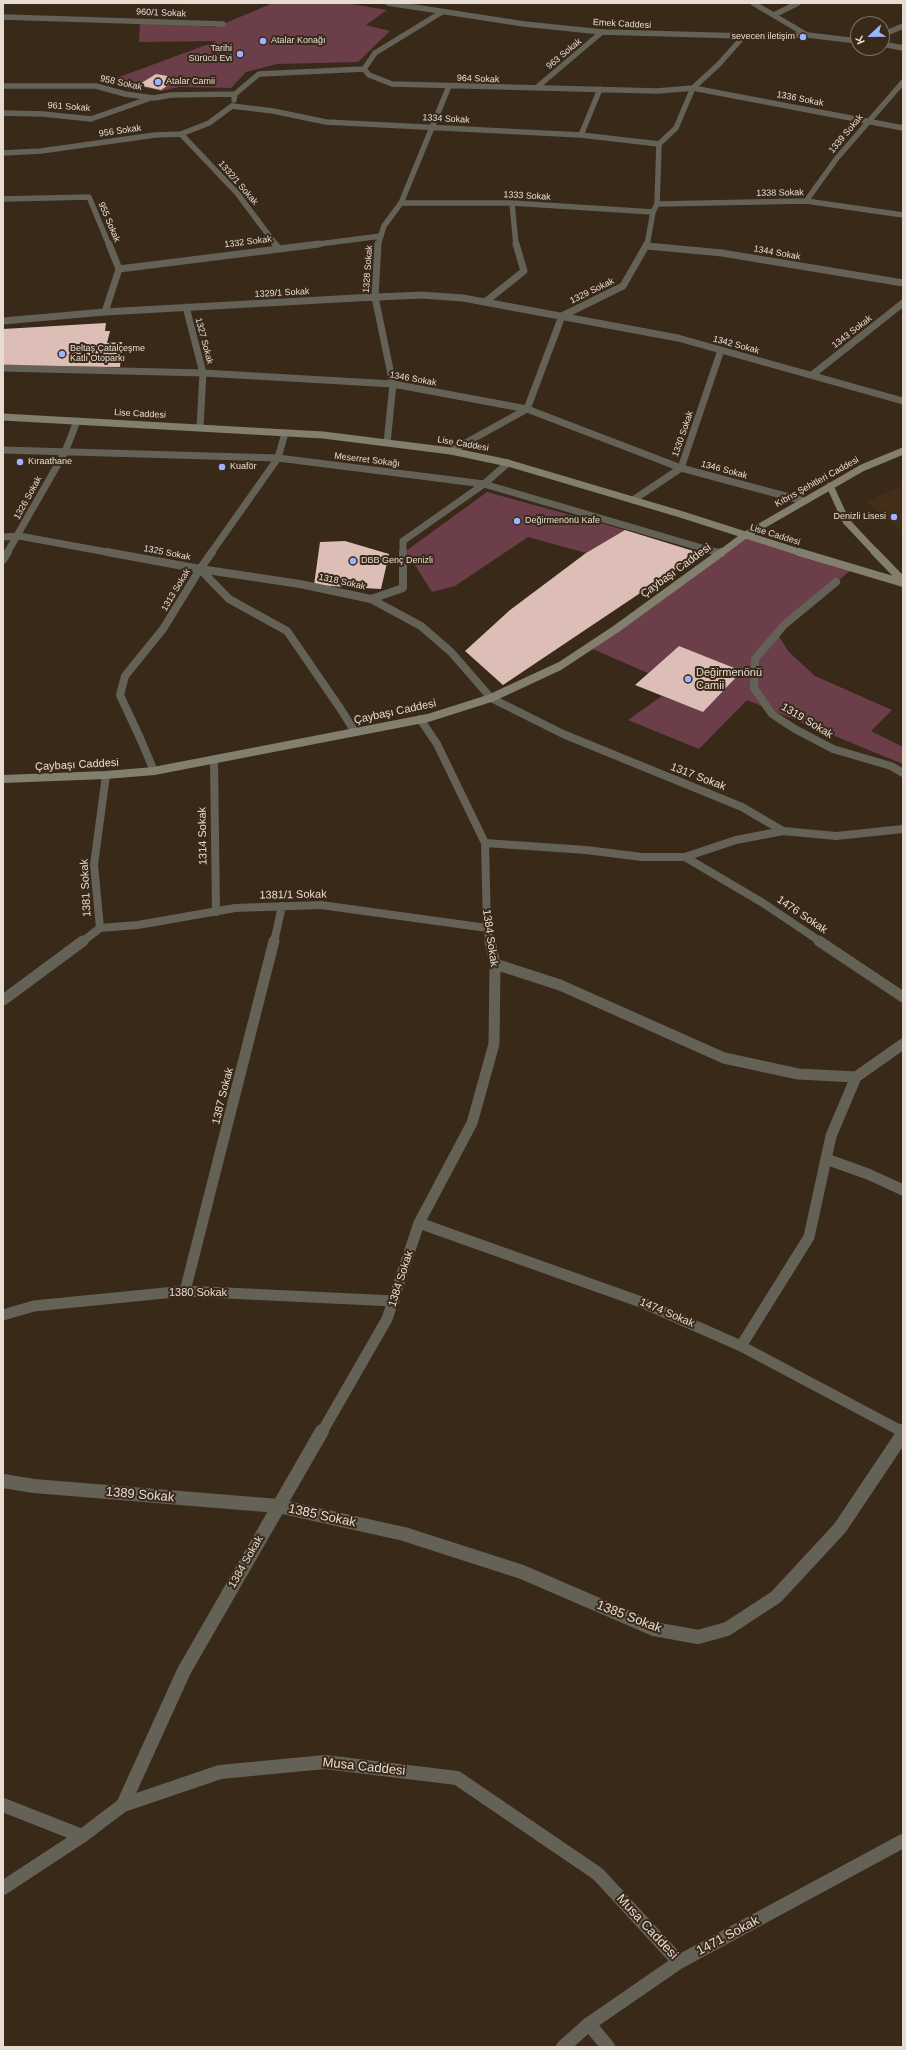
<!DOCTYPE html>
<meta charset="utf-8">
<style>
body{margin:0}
#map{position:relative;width:906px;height:2050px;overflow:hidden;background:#392919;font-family:Helvetica,sans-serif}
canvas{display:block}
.frame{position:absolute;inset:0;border:4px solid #e7dcd2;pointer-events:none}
.north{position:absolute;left:850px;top:16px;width:40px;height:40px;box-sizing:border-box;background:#392919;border:1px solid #7f7163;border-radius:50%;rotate:248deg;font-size:11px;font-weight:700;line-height:16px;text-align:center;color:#e7dcd2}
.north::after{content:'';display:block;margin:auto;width:14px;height:18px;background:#9cb4fd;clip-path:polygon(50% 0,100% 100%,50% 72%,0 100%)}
</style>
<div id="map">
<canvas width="906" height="2050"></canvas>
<div class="frame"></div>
<div class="north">K</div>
</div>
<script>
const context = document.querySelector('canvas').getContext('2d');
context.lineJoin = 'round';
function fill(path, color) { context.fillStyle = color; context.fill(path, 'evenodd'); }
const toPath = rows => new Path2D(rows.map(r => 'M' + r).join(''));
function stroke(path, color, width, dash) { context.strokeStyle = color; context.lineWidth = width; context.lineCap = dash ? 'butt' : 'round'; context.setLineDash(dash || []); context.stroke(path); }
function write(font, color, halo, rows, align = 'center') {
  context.font = font + ' Helvetica,sans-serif'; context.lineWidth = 4; context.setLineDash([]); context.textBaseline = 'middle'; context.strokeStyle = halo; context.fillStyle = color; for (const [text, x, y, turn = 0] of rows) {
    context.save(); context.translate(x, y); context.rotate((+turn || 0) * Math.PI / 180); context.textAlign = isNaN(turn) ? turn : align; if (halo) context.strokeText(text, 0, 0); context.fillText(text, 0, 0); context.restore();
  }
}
fill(toPath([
 [903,485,903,532,866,502]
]), '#432e19');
fill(toPath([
 [273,3,345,3,387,10,366,25,390,31,358,62,277,64,246,72,231,88,179,87,161,91,111,80,217,41,139,42,140,23,216,27],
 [487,492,625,530,586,553,528,537,455,586,432,592,406,551],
 [744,536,852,569,777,633,788,651,815,676,892,710,871,731,903,747,903,764,747,700,699,749,628,720,662,696,703,711,742,671,679,646,648,673,588,647]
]), '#6b3e4a');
fill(toPath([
 [156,74,179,78,161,90,138,85],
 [106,323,105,331,110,331,107,343,122,342,120,367,3,366,3,329],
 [625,530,700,553,503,685,465,651,510,610,586,553],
 [345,541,389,554,381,589,314,585,320,542],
 [679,646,742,671,703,712,635,685]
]), '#dcbeb6');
stroke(toPath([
 [387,443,393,384],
 [3,450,278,458,484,484,719,553],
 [451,451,527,409],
 [633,500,681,468],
 [211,553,278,458,285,433],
 [403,553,403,541,484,484,508,463]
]), '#646257', 7);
stroke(toPath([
 [716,552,719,553],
 [200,569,212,552],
 [371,599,403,588,403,552],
 [340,708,355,732],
 [140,738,154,771],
 [214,760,216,912]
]), '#646257', 8);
stroke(toPath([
 [753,3,807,35],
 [442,12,375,53,364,69,369,75,392,84,657,91,693,88,903,128],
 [774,15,798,3],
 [3,17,223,24],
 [882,35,903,26],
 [3,86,96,86,125,94,154,98,171,95,235,94],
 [536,88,602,32],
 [234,100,235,94,259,74,364,69],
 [232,106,273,111,326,122,581,135,659,144],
 [3,113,43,114,91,119,148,99],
 [181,134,237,193,276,245],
 [581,135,600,89],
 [3,153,41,151,155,135,181,134,209,123,232,106],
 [3,199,89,197,109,245],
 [806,201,837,158,903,82],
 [401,203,512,203,653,212],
 [512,203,516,245],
 [657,204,806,201,903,215],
 [311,245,381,236],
 [378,245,384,226,401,203,449,86],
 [647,245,653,212,657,204,659,144,676,128,693,88,719,64,744,36]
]), '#646257', 5.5);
stroke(toPath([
 [275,244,278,248],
 [378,244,375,297,393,384],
 [647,246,722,253,903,283],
 [119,269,319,244],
 [485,302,524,271,516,244],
 [186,307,203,373,200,427],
 [105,312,119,269,109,244],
 [3,321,105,312,356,298,422,295,463,298,678,338,903,401],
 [3,368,203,373,393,384,527,409,681,468,804,501],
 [812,375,903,303],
 [527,409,562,316,623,286,647,244],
 [681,468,721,350],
 [3,537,19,536,112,553],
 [7,553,65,452,77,421]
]), '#646257', 7);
stroke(toPath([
 [107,552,200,569,300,584,371,599,421,626,451,652,491,698,563,734,742,807,783,831,836,836,903,829],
 [3,560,8,552],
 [200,569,229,599,287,631,340,708],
 [836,582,784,625,755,659,754,688,772,714,795,729,833,749,891,766,903,773],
 [420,719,437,744,485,843,487,928,490,942],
 [140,738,120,695,125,676,163,629,200,569],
 [485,843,586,850,642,857,685,857,736,840,783,831],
 [685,857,763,903,821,942],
 [100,928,138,925,235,908,321,905,487,928],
 [82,942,100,928,94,865,106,775],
 [274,942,282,906]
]), '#646257', 8);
stroke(toPath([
 [819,941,903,997],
 [495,964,560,985,724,1058,798,1074,856,1077],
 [3,1000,83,941],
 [826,1159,868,1174,903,1190],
 [419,1223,641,1302,741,1346,903,1432],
 [185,1291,274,941],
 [3,1315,34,1306,185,1291,394,1301],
 [741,1346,809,1237,831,1136,856,1077,903,1044],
 [322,1432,387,1319,419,1223,472,1123,494,1044,495,964,490,941]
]), '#646257', 11);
stroke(toPath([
 [901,1431,903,1432],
 [3,1481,34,1486,278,1506,404,1534,522,1572,654,1629,698,1637,727,1629,776,1597,840,1528,903,1434],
 [123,1805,184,1671,322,1431],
 [3,1888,82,1836],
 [589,2024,608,2047]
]), '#646257', 14);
stroke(toPath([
 [388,3,524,24,602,32,744,36,807,35,858,41],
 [882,44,903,48]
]), '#646257', 5.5);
stroke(toPath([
 [3,1805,82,1836,123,1805,220,1772,325,1762,457,1778,598,1874,679,1962],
 [563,2047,589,2024,679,1962,903,1841]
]), '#646257', 14);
stroke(toPath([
 [3,417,323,435,451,451,508,463,680,514,802,553],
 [830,486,846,521,876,553],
 [721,553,744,536,862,468,903,451]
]), '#837f6f', 7);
stroke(toPath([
 [799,552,903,583],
 [875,552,903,581],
 [3,779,106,775,154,771,428,718,491,698,560,666,616,629,722,552]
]), '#837f6f', 8);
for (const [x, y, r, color] of [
 [803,37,4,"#9cb4fd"],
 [263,41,4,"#9cb4fd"],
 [240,54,4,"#9cb4fd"],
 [158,82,4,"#9cb4fd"],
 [62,354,4,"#9cb4fd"],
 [20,462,4,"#9cb4fd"],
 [222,467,4,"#9cb4fd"],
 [894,517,4,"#9cb4fd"],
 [517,521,4,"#9cb4fd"],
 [353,561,4,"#9cb4fd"],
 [688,679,4,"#9cb4fd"]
]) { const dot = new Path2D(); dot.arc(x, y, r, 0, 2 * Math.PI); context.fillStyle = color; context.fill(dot); stroke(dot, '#392919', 1.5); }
write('9px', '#e7dcd2', '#392919', [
 ["960/1 Sokak",161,13,2],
 ["Emek Caddesi",622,24,3],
 ["963 Sokak",564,54,-40],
 ["964 Sokak",478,79,2],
 ["958 Sokak",121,83,12],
 ["1336 Sokak",800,99,11],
 ["961 Sokak",69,107,4],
 ["1334 Sokak",446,119,3],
 ["956 Sokak",120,131,-8],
 ["1339 Sokak",846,134,-50],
 ["1332/1 Sokak",238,183,49],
 ["1338 Sokak",780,193,-1],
 ["1333 Sokak",527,196,3],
 ["955 Sokak",109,222,67],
 ["1332 Sokak",248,242,-7],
 ["1344 Sokak",777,253,10],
 ["1328 Sokak",368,269,-86],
 ["1329 Sokak",592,291,-26],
 ["1329/1 Sokak",282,293,-3],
 ["1343 Sokak",852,332,-38],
 ["1327 Sokak",204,341,75],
 ["1342 Sokak",736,345,15],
 ["1346 Sokak",413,379,10],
 ["Lise Caddesi",140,414,3],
 ["1330 Sokak",683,434,-71],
 ["Lise Caddesi",463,444,10],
 ["Meserret Sokağı",367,460,7],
 ["1346 Sokak",724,470,15],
 ["Kıbrıs Şehitleri Caddesi",817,482,-29],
 ["1326 Sokak",28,498,-61],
 ["Lise Caddesi",775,535,17],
 ["1325 Sokak",167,553,11],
 ["1318 Sokak",342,582,12],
 ["1313 Sokak",176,590,-59]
]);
write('9px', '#e7dcd2', '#392919', [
 ["sevecen iletişim",795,37,"right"],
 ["Atalar Konağı",271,41],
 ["Tarihi",232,49,"right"],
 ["Sürücü Evi",232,59,"right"],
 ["Atalar Camii",166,82],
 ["Beltaş Çatalçeşme",70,349],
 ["Katlı Otoparkı",70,359],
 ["Kıraathane",28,462],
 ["Kuaför",230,467],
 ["Denizli Lisesi",886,517,"right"],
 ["Değirmenönü Kafe",525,521],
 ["DBB Genç Denizli",361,561]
], 'left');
write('11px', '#e7dcd2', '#392919', [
 ["Çaybaşı Caddesi",676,571,-36],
 ["Çaybaşı Caddesi",395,712,-12],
 ["1319 Sokak",807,721,31],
 ["Çaybaşı Caddesi",77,765,-3],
 ["1317 Sokak",698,777,21],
 ["1314 Sokak",203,836,-91],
 ["1381 Sokak",86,888,-93],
 ["1381/1 Sokak",293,895,-1],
 ["1476 Sokak",802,915,34],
 ["1384 Sokak",490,938,82],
 ["1387 Sokak",223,1096,-76],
 ["1384 Sokak",401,1279,-72],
 ["1380 Sokak",198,1293],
 ["1474 Sokak",667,1313,23],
 ["1384 Sokak",246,1562,-60]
]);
write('11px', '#e7dcd2', '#392919', [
 ["Değirmenönü",696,673],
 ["Camii",696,686]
], 'left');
write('13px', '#e7dcd2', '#392919', [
 ["1389 Sokak",140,1495,5],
 ["1385 Sokak",322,1516,12],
 ["1385 Sokak",629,1617,21],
 ["Musa Caddesi",364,1767,6],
 ["Musa Caddesi",647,1927,47],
 ["1471 Sokak",728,1936,-28]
]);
</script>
